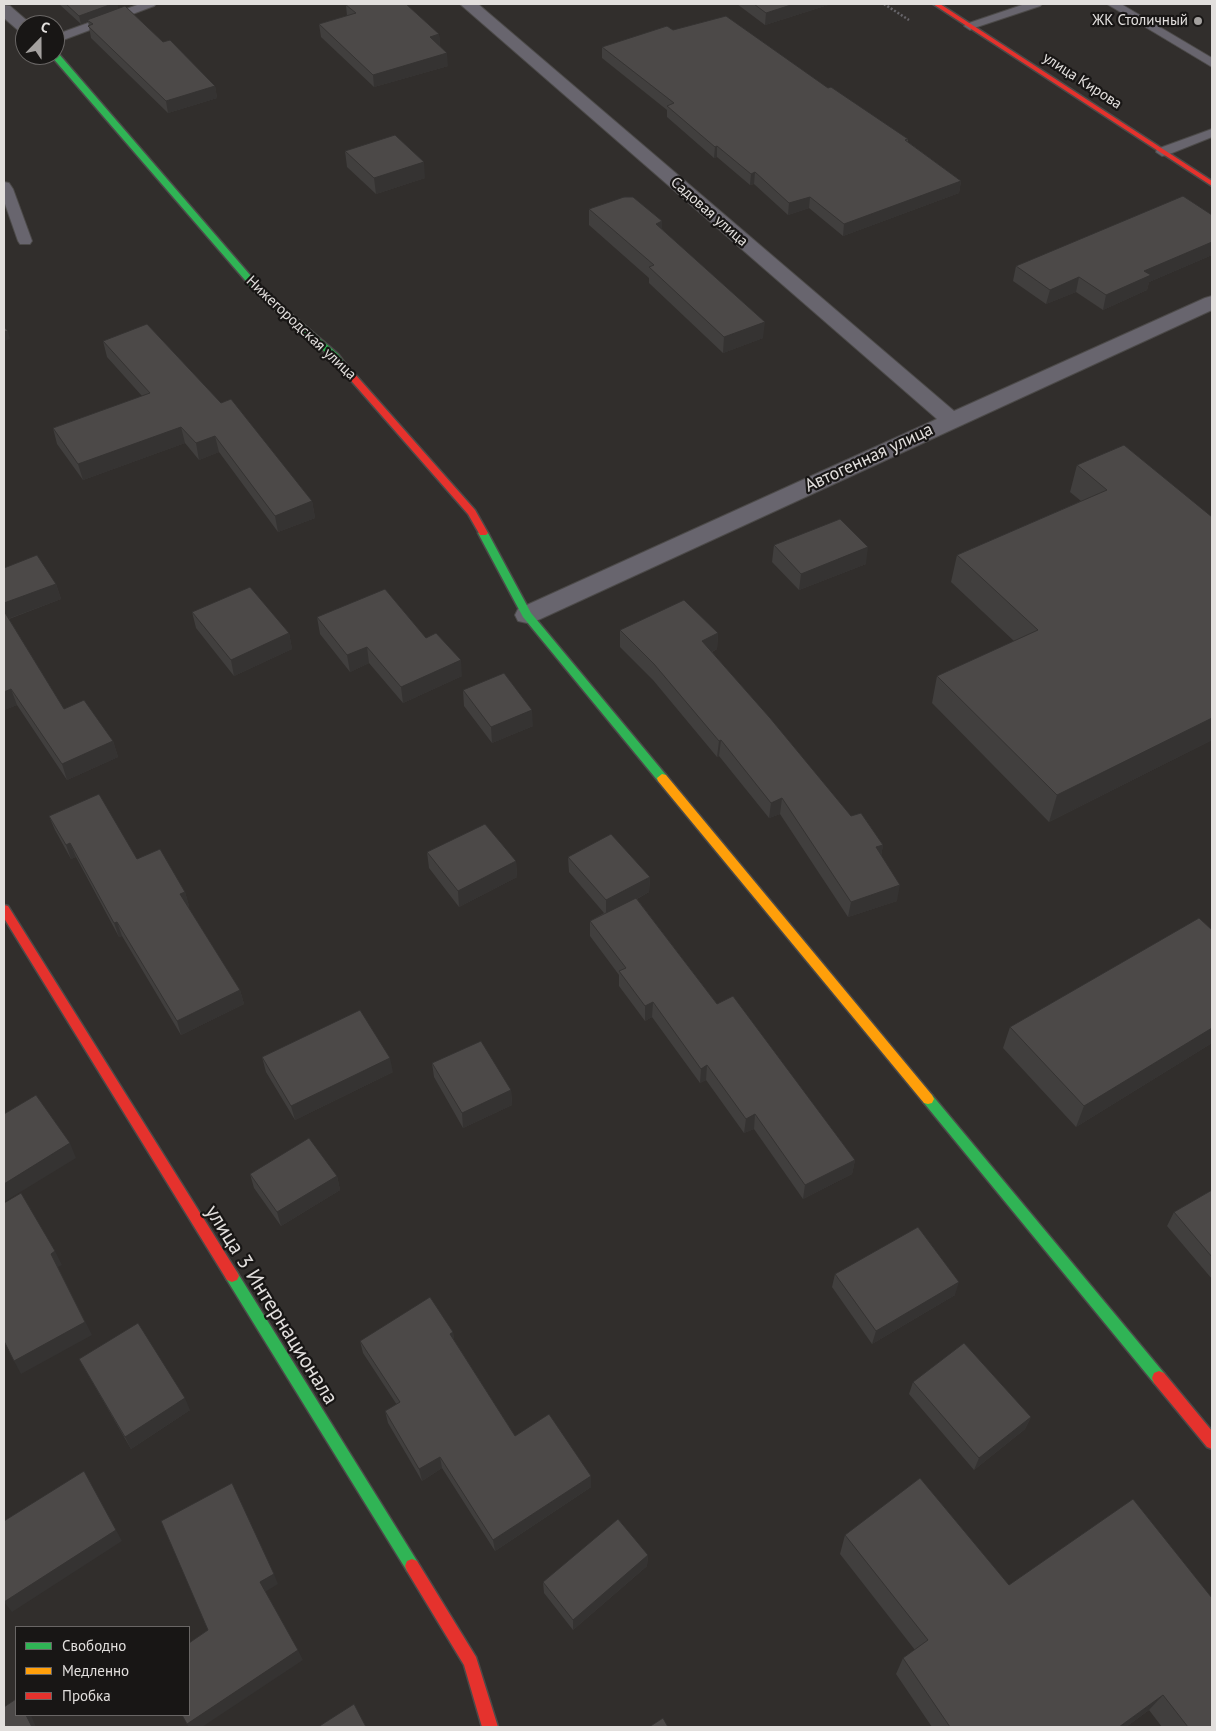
<!DOCTYPE html>
<meta charset="utf-8">
<style>
body{margin:0}
#map{position:relative;width:1216px;height:1731px;overflow:hidden;background:#312e2c;font-family:"PT Sans",sans-serif}
canvas{display:block}
.frame{position:absolute;inset:0;border:5px solid #e2dfdd;pointer-events:none}
.legend{position:absolute;left:15px;top:1626px;width:175px;height:90px;box-sizing:border-box;background:#181615;border:1px solid #696665;margin:0;padding:6px 9px;list-style:none;font-size:15px;color:#e2dfdd}
.legend li{display:flex;align-items:center;gap:10px;height:25px}
.legend b{width:25px;border:1px solid #696665}
.north{position:absolute;left:15px;top:15px;width:50px;height:50px;box-sizing:border-box;background:#181615;border:1px solid #696665;border-radius:50%;rotate:22deg;font-size:14px;font-weight:700;line-height:20px;text-align:center;color:#e2dfdd}
.north::after{content:'';display:block;margin:auto;width:18px;height:22px;background:#a4a19f;clip-path:polygon(50% 0,100% 100%,50% 72%,0 100%)}
</style>
<div id="map">
<canvas width="1216" height="1731"></canvas>
<div class="frame"></div>
<ul class="legend">
<li><b style="height:6px;background:#30b455"></b>Свободно</li>
<li><b style="height:6px;background:#ff9f0a"></b>Медленно</li>
<li><b style="height:6px;background:#e5322d"></b>Пробка</li>
</ul>
<div class="north">С</div>
</div>
<script>
const context = document.querySelector('canvas').getContext('2d');
context.lineJoin = 'round';
const toPath = rows => new Path2D(rows.map(r => 'M' + r).join(''));
function stroke(path, color, width, dash) { context.strokeStyle = color; context.lineWidth = width; context.lineCap = dash ? 'butt' : 'round'; context.setLineDash(dash || []); context.stroke(path); }
function fill(path, color) { context.fillStyle = color; context.fill(path, 'evenodd'); }
function write(font, color, halo, rows, align = 'center') {
  context.font = font + ' "PT Sans",sans-serif'; context.lineWidth = 4.5; context.setLineDash([]); context.textBaseline = 'middle'; context.strokeStyle = halo; context.fillStyle = color; for (const [text, x, y, turn = 0] of rows) {
    context.save(); context.translate(x, y); context.rotate((+turn || 0) * Math.PI / 180); context.textAlign = isNaN(turn) ? turn : align; if (halo) context.strokeText(text, 0, 0); context.fillText(text, 0, 0); context.restore();
  }
}
const lane = toPath([
 [140,4,156,4,154,6,55,43,55,35,140,4],
 [1025,4,1042,4,1040,6,974,28,970,30,964,26,966,24,1025,4],
 [1107,4,1121,4,1212,58,1212,67,1107,4],
 [1212,129,1212,137,1167,155,1162,156,1156,152,1157,149,1212,129],
 [4,182,9,183,13,189,32,241,30,244,20,244,18,241,4,201,4,182]
]);
const street = toPath([
 [460,4,478,4,954,411,1205,298,1212,296,1212,310,536,621,527,623,518,621,515,615,518,609,937,419,460,4],
 [4,5,10,6,32,25,25,25,25,32,19,31,4,18,4,5]
]);
const fast = toPath([
 [55,53,58,53,263,290,338,354,347,366,346,368,340,368,332,358,257,294,52,57,51,55,55,55,55,53],
 [483,530,488,533,531,613,666,775,667,778,666,781,658,781,523,617,478,533,483,530],
 [928,1094,932,1095,1164,1373,1166,1378,1164,1383,1159,1385,1154,1383,924,1103,922,1099,924,1095,928,1094],
 [232,1270,237,1272,417,1561,419,1566,417,1571,412,1573,407,1571,227,1280,225,1276,227,1272,232,1270]
]);
const slow = toPath([
 [662,774,666,775,932,1095,934,1099,932,1103,928,1104,924,1103,658,781,657,778,662,774]
]);
const jam = toPath([
 [933,4,940,4,1212,181,1212,186,933,4],
 [343,363,346,364,475,510,488,533,486,535,480,535,468,514,340,368,340,364,343,363],
 [4,905,8,906,237,1272,239,1276,237,1280,232,1282,227,1280,4,918,4,905],
 [1159,1371,1164,1373,1212,1431,1212,1449,1207,1447,1154,1383,1152,1378,1154,1373,1159,1371],
 [412,1559,417,1561,476,1657,498,1727,482,1727,464,1665,407,1571,405,1566,407,1561,412,1559]
]);
stroke(lane, '#4c4a49', 2);
stroke(street, '#4c4a49', 2);
stroke(fast, '#4c4a49', 3);
stroke(slow, '#4c4a49', 3);
stroke(jam, '#4c4a49', 3);
stroke(toPath([
 [884,4,909,20]
]), '#67656a', 2.5, [2, 2]);
fill(lane, '#68656e');
fill(street, '#68656e');
fill(fast, '#30b455');
fill(slow, '#ff9f0a');
fill(jam, '#e5322d');
fill(toPath([
 [59,4,117,4,118,8,163,42,215,86,217,98,168,113,91,38,88,21,81,24],
 [737,4,831,4,765,25],
 [346,5,439,34,440,46,448,66,374,87,321,37,319,24,347,16],
 [673,30,828,88,908,139,908,142,961,181,959,193,843,236,809,208,788,215,754,184,750,185,717,157,714,158,667,117,667,110,602,58,602,47],
 [345,151,425,178,376,194,347,167],
 [589,209,662,221,662,229,763,338,723,353,649,283,649,278,589,225],
 [1212,215,1212,255,1149,282,1147,290,1103,310,1076,292,1046,304,1013,281,1016,266],
 [103,341,312,501,315,518,278,532,219,452,199,460,185,443,83,480,57,444,53,428,142,396,107,357],
 [1077,465,1212,517,1212,740,1049,822,932,703,937,676,1014,641,951,582,957,555,1081,501,1070,492],
 [774,545,866,564,799,590,772,562],
 [4,568,56,584,61,599,9,619,64,709,113,741,118,757,67,780,17,705,4,710],
 [192,612,289,633,292,649,234,676,196,628],
 [317,617,426,638,462,676,403,703,369,663,350,672,320,634],
 [620,630,718,633,717,649,712,652,851,816,883,845,881,856,897,901,848,917,780,814,769,818,719,756,717,757,653,680,620,647],
 [463,690,533,726,492,743,464,706],
 [49,816,137,859,185,892,189,906,188,907,240,990,244,1004,181,1035,122,936,119,937,76,857,71,859,55,830],
 [427,852,516,861,517,877,459,907,429,868],
 [568,857,650,877,649,892,637,899,717,1004,855,1160,852,1174,803,1199,754,1129,744,1133,706,1080,700,1083,652,1017,645,1021,619,986,619,975,590,936,590,921,604,913,569,872],
 [1212,930,1212,1043,1076,1127,1003,1048,1010,1027],
 [262,1057,393,1072,295,1120,266,1072],
 [432,1063,511,1090,512,1105,463,1128,434,1077],
 [250,1174,337,1176,340,1190,281,1226,254,1188],
 [1212,1190,1212,1279,1167,1226,1174,1212],
 [835,1274,955,1295,872,1344,832,1287],
 [453,1332,454,1340,515,1436,591,1487,495,1551,442,1468,422,1481,388,1423,385,1411,397,1405,363,1353,360,1341],
 [79,1359,190,1410,131,1449],
 [913,1382,1031,1417,1025,1429,974,1470,909,1394],
 [845,1535,1009,1585,1212,1727,1162,1727,1149,1710,1126,1727,932,1727,896,1674,903,1658,915,1650,840,1554],
 [648,1555,647,1566,573,1630,544,1593,543,1582]
]), '#413f3e');
fill(toPath([
 [112,4,117,4,119,10,87,20,88,21,81,24,79,16],
 [794,4,831,4,765,25,766,13],
 [439,34,440,47,430,37],
 [447,53,448,66,374,87,373,75],
 [215,86,217,98,168,113,166,101],
 [717,146,717,157,714,158,715,147],
 [424,162,425,178,376,194,374,178],
 [755,172,754,184,750,185,751,174],
 [961,181,959,193,843,236,844,224],
 [810,197,809,208,788,215,789,203],
 [662,221,662,237,656,224],
 [1212,242,1212,255,1149,282,1147,290,1103,310,1106,295,1144,271],
 [1079,277,1076,292,1046,304,1050,290],
 [765,322,763,338,723,353,724,337],
 [8,331,10,339,4,341,4,332],
 [181,427,185,443,83,480,78,464],
 [215,436,219,452,199,460,196,443],
 [312,501,315,518,278,532,275,516],
 [868,547,866,564,799,590,801,574],
 [56,584,61,599,5,620,4,616,4,603],
 [289,633,292,649,234,676,231,660],
 [718,633,717,649,701,657,702,641],
 [367,647,369,663,350,672,347,655],
 [461,660,462,676,403,703,401,687],
 [11,689,17,705,4,710,4,692],
 [532,710,533,726,492,743,491,727],
 [1212,718,1212,740,1049,822,1057,795],
 [721,740,719,756,717,757,719,741],
 [113,741,118,757,67,780,62,764],
 [782,798,780,814,769,818,771,803],
 [70,843,76,857,71,859,66,845],
 [883,845,880,861,876,847],
 [516,861,517,877,459,907,458,891],
 [650,877,649,892,606,916,606,900],
 [900,885,897,901,848,917,851,902],
 [185,892,189,906,184,909,180,894],
 [117,922,122,936,119,937,114,923],
 [240,990,244,1004,181,1035,177,1021],
 [653,1002,652,1017,645,1021,645,1006],
 [1212,1028,1212,1043,1076,1127,1084,1106],
 [390,1058,393,1072,295,1120,291,1106],
 [707,1065,706,1080,700,1083,701,1069],
 [511,1090,512,1105,463,1128,462,1113],
 [755,1114,754,1129,744,1133,746,1119],
 [70,1143,76,1158,4,1202,4,1184],
 [855,1160,852,1174,803,1199,805,1185],
 [337,1176,340,1190,281,1226,277,1212],
 [55,1251,62,1265,58,1267,92,1335,21,1374,14,1361,51,1254],
 [959,1282,955,1295,872,1344,876,1331],
 [453,1332,455,1345,450,1334],
 [185,1398,190,1410,131,1449,125,1437],
 [1031,1417,1025,1429,974,1470,979,1458],
 [440,1457,442,1468,422,1481,419,1469],
 [84,1471,122,1541,12,1612,4,1602],
 [591,1476,591,1487,495,1551,493,1540],
 [648,1555,647,1566,573,1630,573,1620],
 [274,1574,278,1584,265,1592,260,1582],
 [298,1650,303,1660,202,1727,189,1727,187,1724],
 [1163,1695,1149,1710,1126,1727,1119,1727],
 [26,1715,31,1715,36,1727,32,1727]
]), '#353332');
const building = toPath([
 [66,4,112,4,79,16,66,4],
 [351,4,406,4,439,34,430,37,447,53,373,75,319,24,356,13,346,5,351,4],
 [754,4,794,4,766,13,754,4],
 [125,6,163,42,170,40,215,86,166,101,88,26,93,24,87,20,125,6],
 [726,16,828,88,831,87,908,139,905,140,961,181,844,224,810,197,789,203,755,172,751,174,717,146,715,147,667,106,674,103,602,47,667,26,673,30,726,16],
 [395,135,424,162,374,178,345,151,395,135],
 [1183,196,1212,215,1212,242,1144,271,1151,275,1106,295,1079,277,1050,290,1016,266,1183,196],
 [624,197,633,197,662,221,656,224,765,322,724,337,649,267,654,265,589,209,624,197],
 [147,324,221,403,231,399,312,501,275,516,215,436,196,443,181,427,78,464,53,428,150,393,103,341,147,324],
 [4,327,8,331,4,332,4,327],
 [1124,445,1212,517,1212,718,1057,795,937,676,1038,630,957,555,1107,490,1077,465,1124,445],
 [840,519,868,547,801,574,774,545,840,519],
 [37,555,56,584,4,603,4,568,37,555],
 [250,587,289,633,231,660,192,612,250,587],
 [385,589,426,638,436,633,461,660,401,687,367,647,347,655,317,617,385,589],
 [684,600,718,633,702,641,770,718,851,816,861,813,883,845,876,847,900,885,851,902,782,798,771,803,721,740,719,741,654,664,620,630,684,600],
 [4,611,64,709,84,700,113,741,62,764,11,689,4,692,4,611],
 [504,673,532,710,491,727,463,690,504,673],
 [99,794,137,859,160,849,185,892,180,894,240,990,177,1021,117,922,114,923,70,843,66,845,49,816,99,794],
 [485,824,516,861,458,891,427,852,485,824],
 [611,834,650,877,606,900,568,857,611,834],
 [636,898,717,1004,733,996,855,1160,805,1185,755,1114,746,1119,707,1065,701,1069,653,1002,645,1006,619,971,626,968,590,921,636,898],
 [1199,918,1212,930,1212,1028,1084,1106,1010,1027,1199,918],
 [360,1010,390,1058,291,1106,262,1057,360,1010],
 [481,1041,511,1090,462,1113,432,1063,481,1041],
 [36,1095,70,1143,4,1184,4,1114,36,1095],
 [309,1138,337,1176,277,1212,250,1174,309,1138],
 [1212,1190,1212,1257,1174,1212,1212,1190],
 [21,1193,55,1251,51,1254,85,1322,14,1361,4,1341,4,1203,21,1193],
 [918,1227,959,1282,876,1331,835,1274,918,1227],
 [430,1297,453,1332,450,1334,515,1436,549,1414,591,1476,493,1540,440,1457,419,1469,385,1411,400,1402,360,1341,430,1297],
 [138,1323,185,1398,125,1437,79,1359,138,1323],
 [964,1343,1031,1417,979,1458,913,1382,964,1343],
 [84,1471,116,1530,4,1602,4,1521,84,1471],
 [920,1478,1009,1585,1133,1499,1212,1598,1212,1727,1188,1727,1163,1695,1119,1727,950,1727,903,1658,928,1640,845,1535,920,1478],
 [232,1483,274,1574,260,1582,298,1650,187,1724,182,1715,189,1715,189,1643,208,1630,161,1521,232,1483],
 [618,1519,648,1555,573,1620,543,1582,618,1519],
 [16,1699,16,1715,26,1715,32,1727,4,1727,4,1707,16,1699],
 [354,1704,366,1727,318,1727,354,1704],
 [663,1718,668,1727,649,1727,663,1718]
]);
fill(building, '#4c4948');
stroke(building, '#353332', 1);
for (const [x, y, r, color] of [
 [1198,21,5,"#a4a19f"]
]) { const dot = new Path2D(); dot.arc(x, y, r, 0, 2 * Math.PI); context.fillStyle = color; context.fill(dot); stroke(dot, '#181615', 2); }
write('15px', '#e2dfdd', '#181615', [
 ["ЖК Столичный",1188,21]
], 'right');
write('15px', '#e2dfdd', '#181615', [
 ["улица Кирова",1082,81,33],
 ["Садовая улица",709,212,41],
 ["Нижегородская улица",301,328,43]
]);
write('18px', '#e2dfdd', '#181615', [
 ["Автогенная улица",869,458,-25]
]);
write('21px', '#e2dfdd', '#181615', [
 ["улица 3 Интернационала",271,1305,58]
]);
</script>
